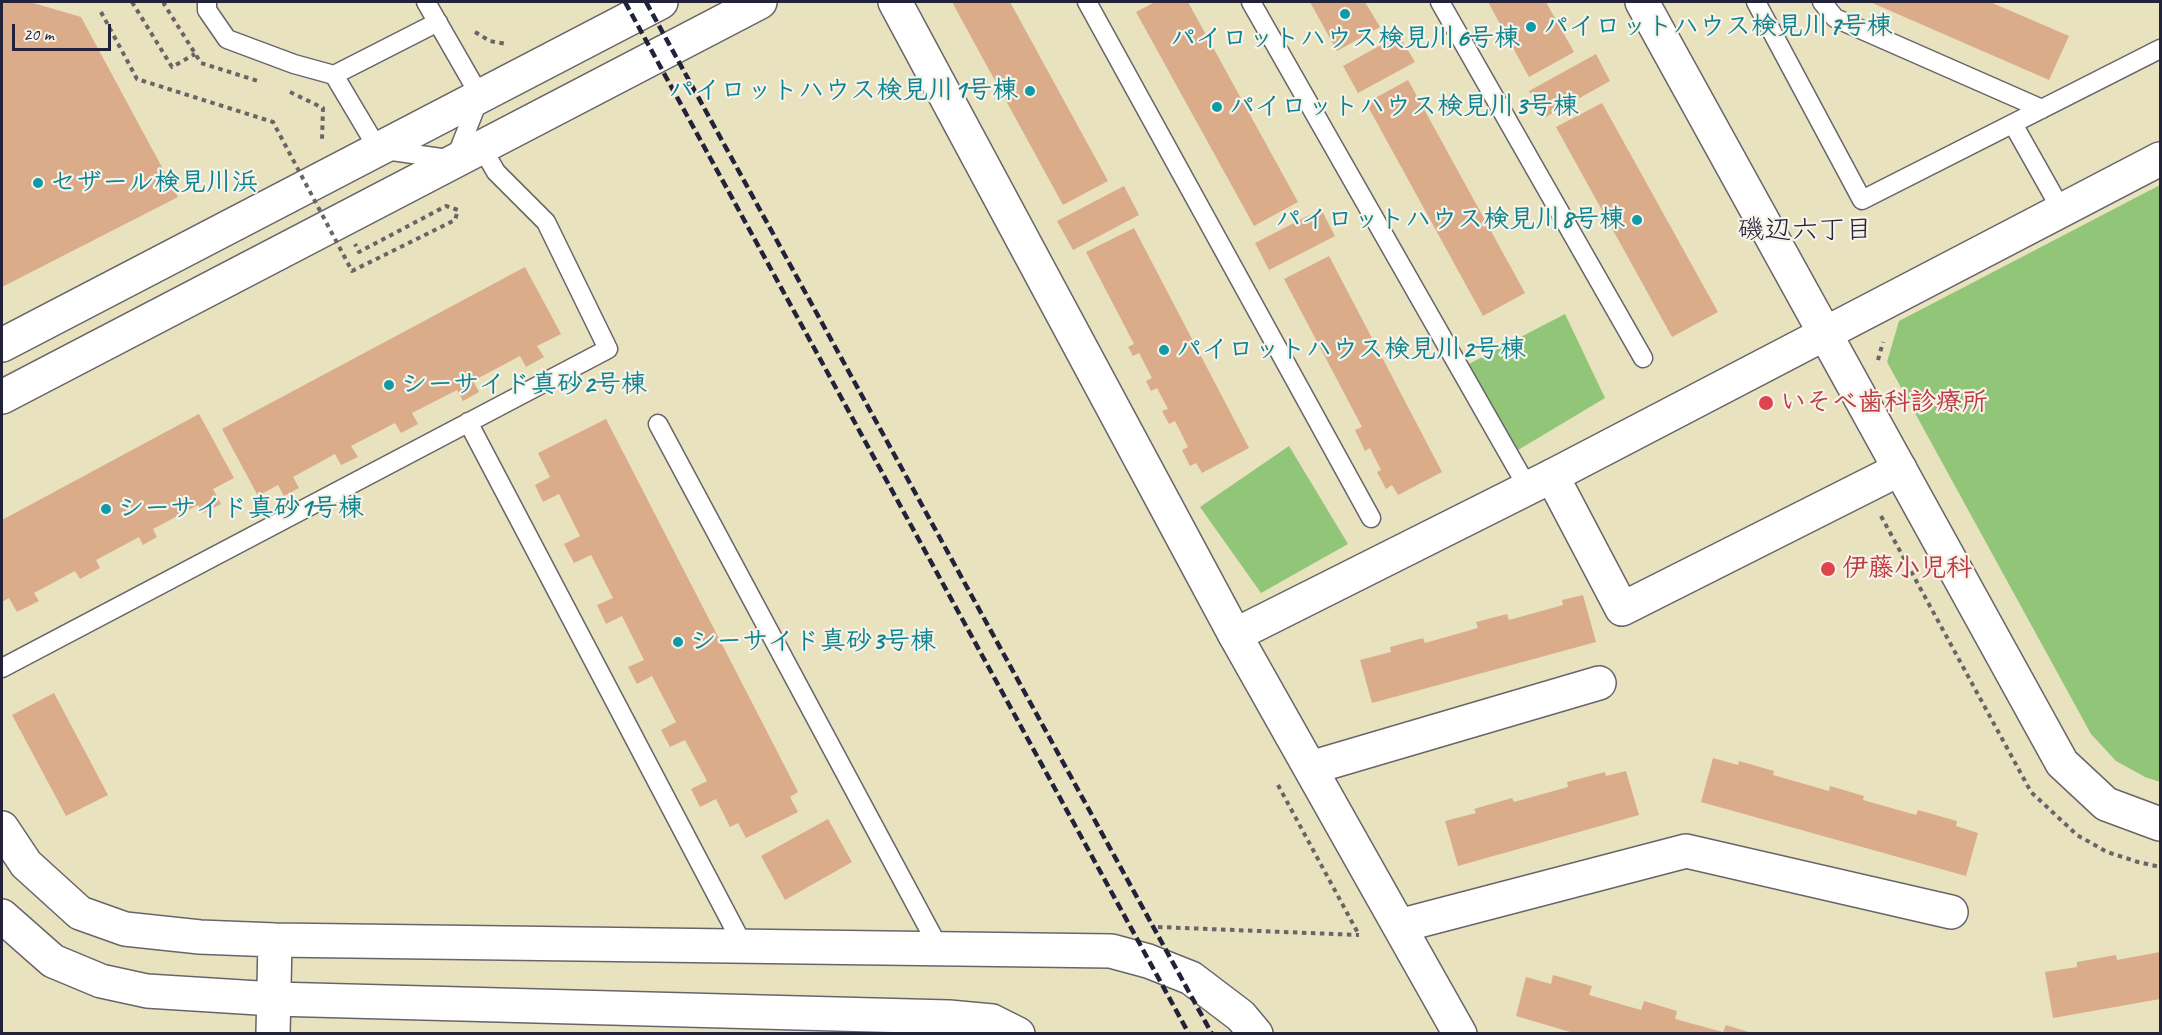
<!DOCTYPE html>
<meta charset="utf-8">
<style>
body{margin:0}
#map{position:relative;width:2162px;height:1035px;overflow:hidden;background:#e9e2bf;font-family:Caveat,sans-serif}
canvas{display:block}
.frame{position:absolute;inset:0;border:3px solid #22223b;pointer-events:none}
.scale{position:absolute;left:12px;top:24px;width:99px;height:27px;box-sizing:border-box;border:3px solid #22223b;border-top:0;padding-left:8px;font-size:18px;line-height:21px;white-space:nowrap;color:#22223b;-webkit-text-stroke:4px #f7f3e8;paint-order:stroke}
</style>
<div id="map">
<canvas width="2162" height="1035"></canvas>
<div class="frame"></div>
<div class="scale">20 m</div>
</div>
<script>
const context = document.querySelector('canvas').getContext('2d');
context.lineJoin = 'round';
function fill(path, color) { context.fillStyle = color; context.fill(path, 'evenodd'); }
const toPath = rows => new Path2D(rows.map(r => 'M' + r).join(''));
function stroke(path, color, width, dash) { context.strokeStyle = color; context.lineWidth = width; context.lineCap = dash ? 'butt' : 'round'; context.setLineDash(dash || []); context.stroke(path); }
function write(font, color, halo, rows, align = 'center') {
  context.font = font + ' Caveat,"Klee One",sans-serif'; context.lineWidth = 4.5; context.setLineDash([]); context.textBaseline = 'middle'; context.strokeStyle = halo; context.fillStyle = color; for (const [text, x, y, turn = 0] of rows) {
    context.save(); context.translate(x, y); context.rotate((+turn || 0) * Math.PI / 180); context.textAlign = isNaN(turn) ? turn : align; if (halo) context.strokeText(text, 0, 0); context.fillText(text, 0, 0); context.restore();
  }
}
fill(toPath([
 [2160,185,2160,782,2145,777,2116,761,2091,734,1887,362,1899,321],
 [1565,314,1605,398,1513,453,1467,365],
 [1289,446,1348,544,1261,593,1200,507]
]), '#91c678');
fill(toPath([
 [2,2,30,2,81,17,178,197,2,287],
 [952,2,1010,2,1108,181,1063,205],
 [1155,2,1188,2,1298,202,1254,226,1136,12],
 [1310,2,1365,2,1380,27,1337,51],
 [1488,2,1546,2,1574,52,1529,77],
 [1870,2,1990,2,2069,36,2049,80],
 [1399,35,1415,62,1358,93,1343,66],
 [1596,54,1610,81,1544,118,1529,91],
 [1408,80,1525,293,1483,316,1366,103],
 [1602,103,1718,312,1672,337,1556,127],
 [1124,186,1139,215,1073,250,1057,221],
 [1321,209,1335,236,1269,270,1255,243],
 [1134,228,1249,448,1202,473,1196,463,1190,466,1182,450,1188,447,1175,421,1169,424,1162,411,1168,409,1157,388,1151,391,1146,381,1152,378,1139,353,1133,356,1128,347,1134,344,1086,252],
 [1329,256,1442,472,1398,495,1392,485,1386,489,1377,472,1381,470,1370,448,1365,451,1355,430,1362,427,1284,279],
 [525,267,561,334,537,346,544,357,526,367,520,356,473,381,479,392,463,401,457,390,412,413,418,424,401,433,395,423,351,446,358,457,341,465,335,454,293,477,299,488,284,496,278,485,258,496,222,429],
 [199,414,234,478,213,489,221,504,203,513,198,505,153,529,157,537,143,545,139,537,96,560,100,568,80,579,75,571,34,593,39,601,17,612,9,598,2,602,2,520],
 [606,419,798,792,790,797,798,812,746,838,738,823,730,827,716,799,700,807,691,789,707,781,685,740,670,747,661,730,676,722,652,676,637,684,628,667,644,660,622,616,606,624,597,605,613,598,591,555,574,563,564,544,580,536,559,494,543,502,535,485,550,477,538,453],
 [1583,595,1596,642,1372,703,1360,660,1391,652,1390,647,1423,638,1425,643,1478,628,1476,622,1507,614,1509,620,1563,605,1562,600],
 [54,693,108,795,66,816,12,715],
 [1713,758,1738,765,1739,761,1774,771,1773,775,1829,791,1830,786,1864,796,1863,800,1916,815,1918,810,1957,821,1956,826,1978,833,1966,876,1701,802],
 [1626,771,1639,815,1458,866,1445,821,1476,813,1474,809,1512,798,1514,802,1568,787,1567,782,1605,772,1606,776],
 [828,819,852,862,785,900,761,856],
 [2160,952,2160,999,2053,1018,2045,972,2077,967,2077,962,2116,955,2117,960],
 [1553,975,1592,986,1589,995,1641,1010,1644,1001,1677,1011,1675,1019,1723,1032,1726,1025,1755,1034,1577,1034,1516,1016,1526,977,1551,984]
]), '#dbac8a');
const service = toPath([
 [207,2,207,10,227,39,294,64,334,75,378,149,455,160,480,96,426,2],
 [1087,2,1371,518],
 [1251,2,1528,488],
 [1440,2,1643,358],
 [1756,2,1862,200,2160,49],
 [1822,2,1835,18,2042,109],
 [334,75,438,22],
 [2013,124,2062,211],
 [468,422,743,945],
 [658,424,939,948],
 [2,668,608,349,546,222,496,172,481,146]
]);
const minor = toPath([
 [1552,476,1622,609,1900,469],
 [1235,635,1460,1034],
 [1310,768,1599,683],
 [1399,926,1686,851,1951,912]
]);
const tertiary = toPath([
 [895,2,1235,635,1552,476,2160,159],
 [1642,2,2062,763,2106,804,2160,824],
 [2,345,661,2],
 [2,397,760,2],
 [2,828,26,864,80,913,125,929,200,937,275,940,1111,951,1148,961,1191,978,1241,1016,1256,1034],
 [2,916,53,961,101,981,147,991,274,999,949,1017,992,1021,1018,1034],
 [273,1034,275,940]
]);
stroke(service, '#686569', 21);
stroke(minor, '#686569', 36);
stroke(tertiary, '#686569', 36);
stroke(toPath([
 [132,2,172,67,195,54],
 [165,2,164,4,201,63,258,81],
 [475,32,490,41,506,44],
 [290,92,323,108,322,140,320,141],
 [1878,360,1883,342],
 [1881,516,2031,792,2077,835,2107,852,2138,862,2160,867],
 [1278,785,1359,935],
 [1158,927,1359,935]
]), '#686569', 4, [4.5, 4.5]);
stroke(service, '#fff', 18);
stroke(minor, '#fff', 33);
stroke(tertiary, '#fff', 33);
stroke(toPath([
 [625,2,1189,1034],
 [646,2,1212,1034]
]), '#22223b', 4.5, [9, 4.5]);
stroke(toPath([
 [101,12,137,79,273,122,352,271,455,220,458,210,446,206,359,252,355,244]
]), '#686569', 4, [4.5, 4.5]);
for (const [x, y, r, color] of [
 [1345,14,6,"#0f9aa8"],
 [1531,27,6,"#0f9aa8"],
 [1030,91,6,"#0f9aa8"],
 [1217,107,6,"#0f9aa8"],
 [38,183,6,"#0f9aa8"],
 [1637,220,6,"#0f9aa8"],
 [1164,350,6,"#0f9aa8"],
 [389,385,6,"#0f9aa8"],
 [1766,403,8,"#e0444e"],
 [106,509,6,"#0f9aa8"],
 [1828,569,8,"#e0444e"],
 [678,642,6,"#0f9aa8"]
]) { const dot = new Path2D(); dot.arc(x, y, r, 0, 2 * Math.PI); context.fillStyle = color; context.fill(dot); stroke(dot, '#f7f3e8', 2); }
write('bold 26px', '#0d838f', '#f7f3e8', [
 ["パイロットハウス検見川7号棟",1543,27],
 ["パイロットハウス検見川6号棟",1345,39,"center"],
 ["パイロットハウス検見川1号棟",1018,91,"right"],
 ["パイロットハウス検見川3号棟",1229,107],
 ["セザール検見川浜",50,183],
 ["パイロットハウス検見川8号棟",1625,220,"right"],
 ["パイロットハウス検見川2号棟",1176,350],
 ["シーサイド真砂2号棟",401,385],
 ["シーサイド真砂1号棟",118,509],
 ["シーサイド真砂3号棟",690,642]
], 'left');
write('bold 26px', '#be3a42', '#f7f3e8', [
 ["いそべ歯科診療所",1780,403],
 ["伊藤小児科",1842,569]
], 'left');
write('27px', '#22223b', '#f7f3e8', [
 ["磯辺六丁目",1805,231]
]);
</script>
